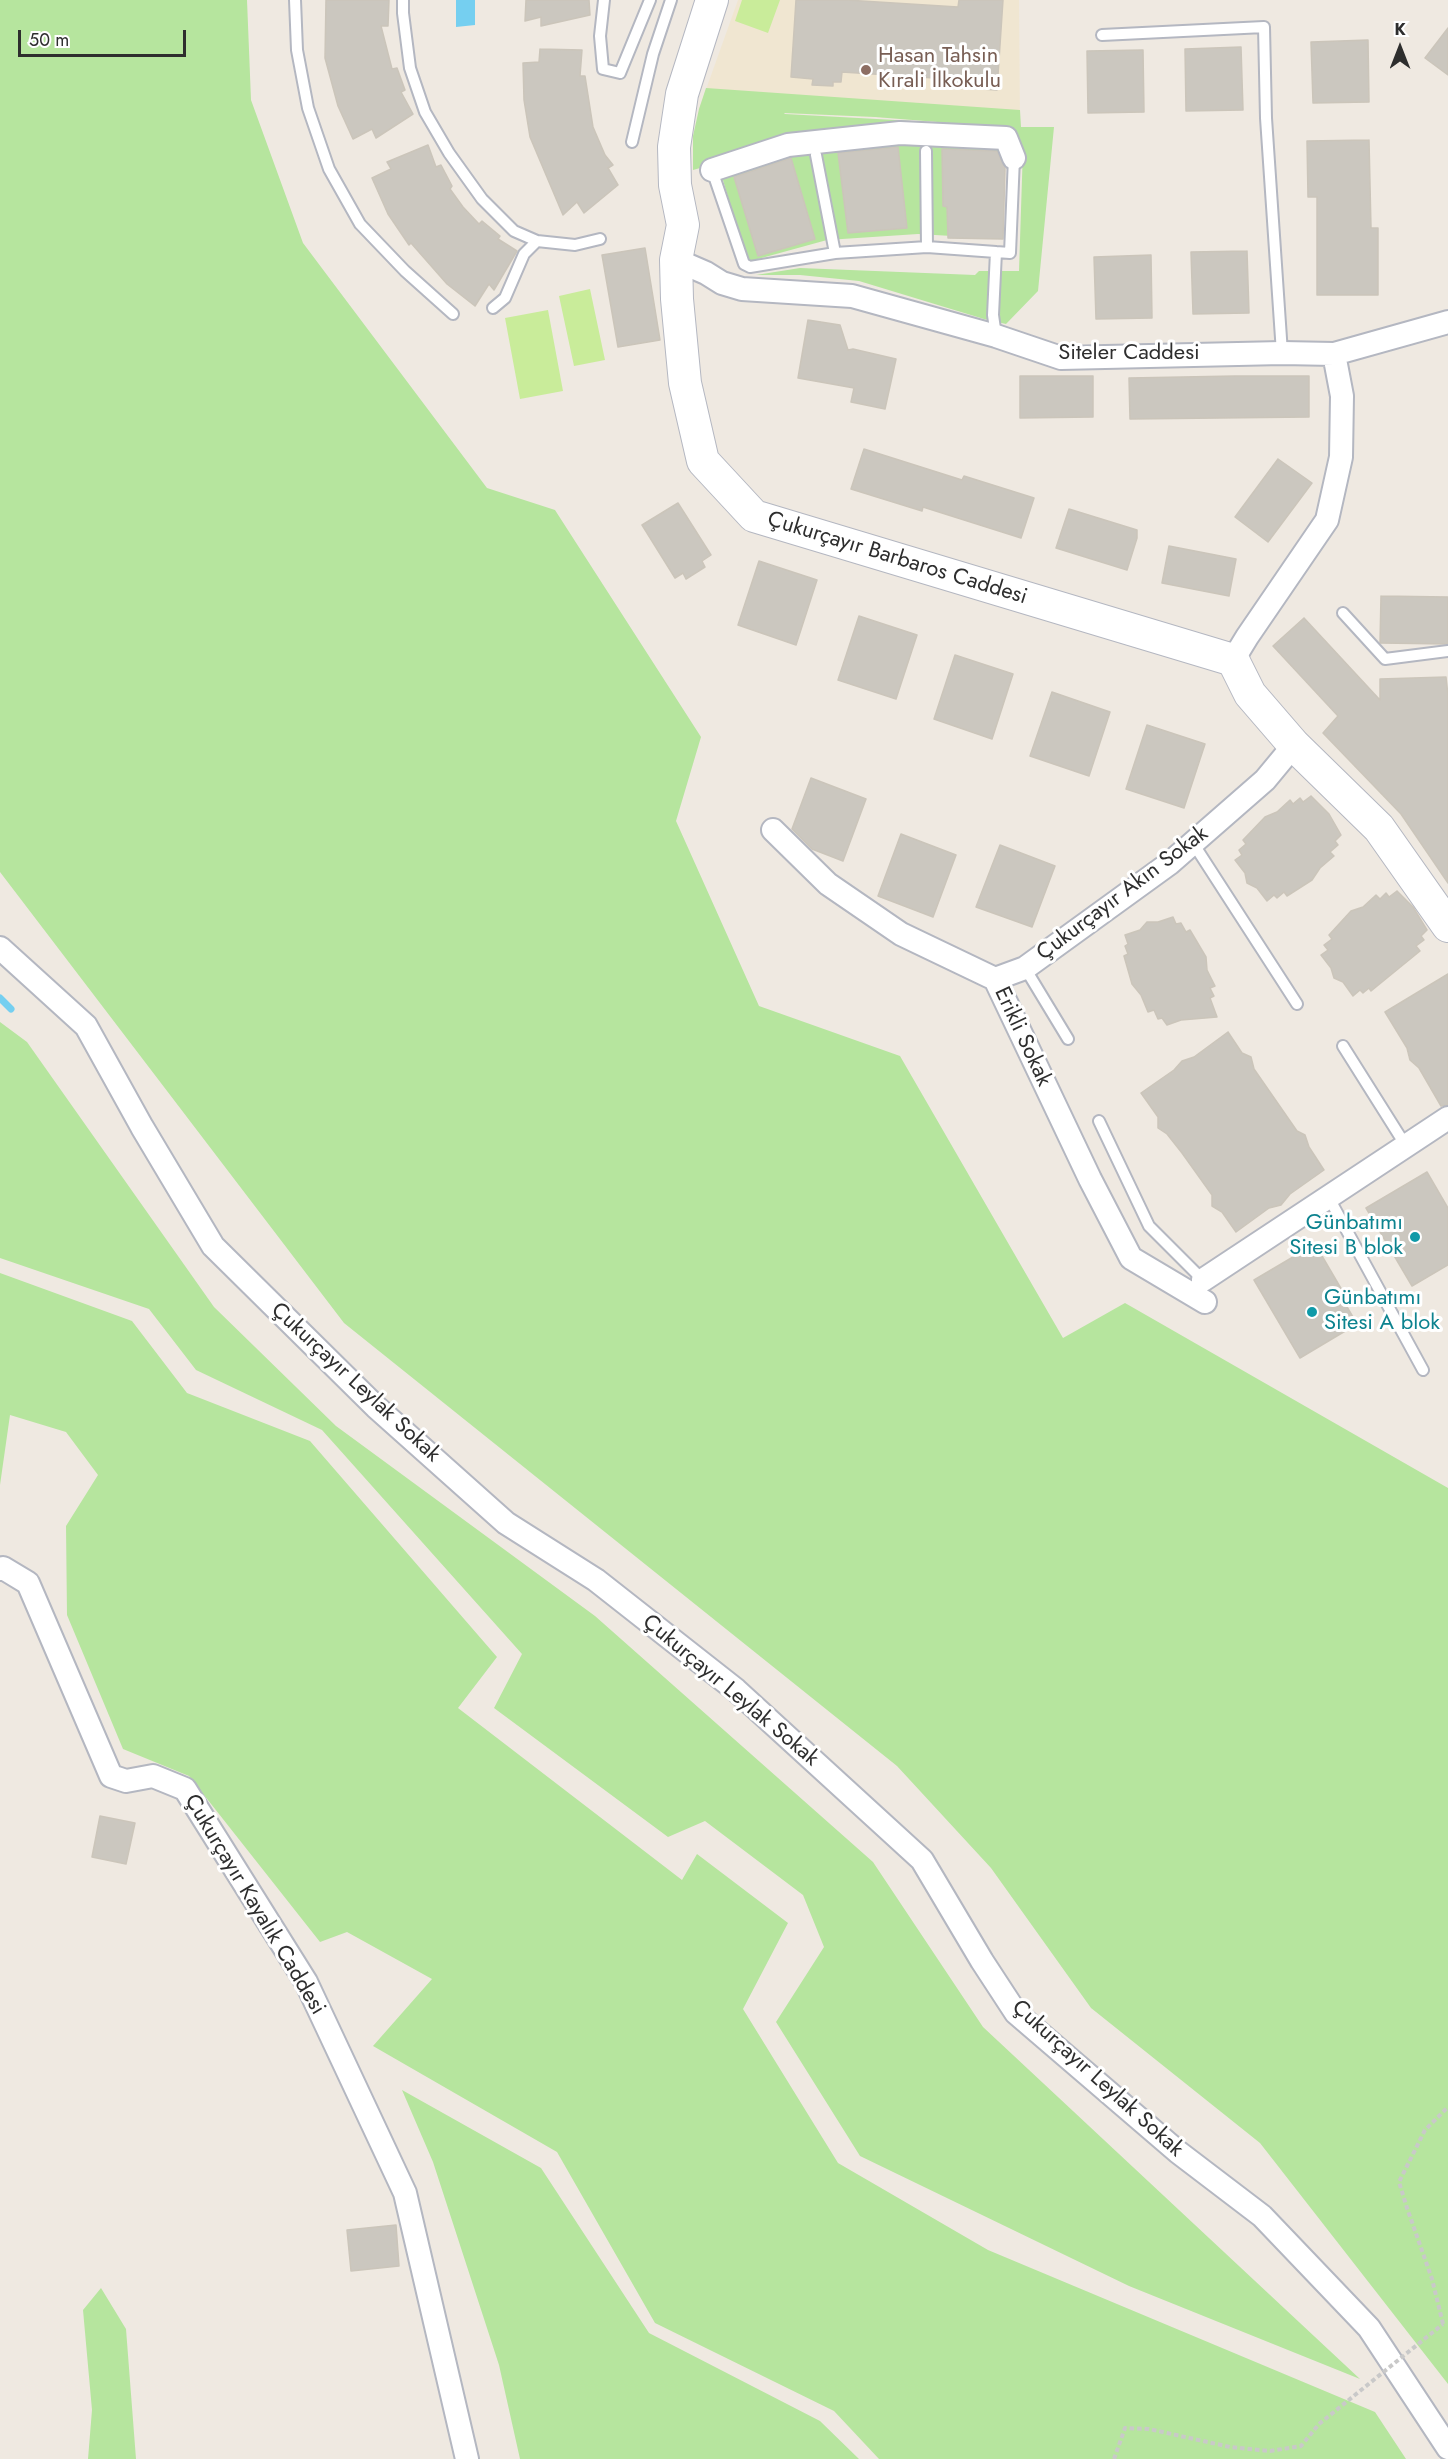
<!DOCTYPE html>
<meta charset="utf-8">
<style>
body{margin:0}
#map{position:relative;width:1448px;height:2459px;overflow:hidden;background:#efe9e1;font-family:Jost,sans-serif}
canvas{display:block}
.north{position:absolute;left:1370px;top:18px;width:60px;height:60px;-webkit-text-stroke:4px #fff;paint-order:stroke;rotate:0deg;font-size:16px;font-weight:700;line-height:24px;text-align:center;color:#2e2e2e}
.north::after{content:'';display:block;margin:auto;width:21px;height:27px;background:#2e2e2e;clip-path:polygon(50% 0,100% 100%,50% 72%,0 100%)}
.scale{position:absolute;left:18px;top:30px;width:168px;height:27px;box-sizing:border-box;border:3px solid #2e2e2e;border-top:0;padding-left:8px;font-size:18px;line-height:21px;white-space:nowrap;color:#2e2e2e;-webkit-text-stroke:4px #fff;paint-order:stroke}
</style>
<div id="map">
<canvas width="1448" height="2459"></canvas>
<div class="north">K</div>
<div class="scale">50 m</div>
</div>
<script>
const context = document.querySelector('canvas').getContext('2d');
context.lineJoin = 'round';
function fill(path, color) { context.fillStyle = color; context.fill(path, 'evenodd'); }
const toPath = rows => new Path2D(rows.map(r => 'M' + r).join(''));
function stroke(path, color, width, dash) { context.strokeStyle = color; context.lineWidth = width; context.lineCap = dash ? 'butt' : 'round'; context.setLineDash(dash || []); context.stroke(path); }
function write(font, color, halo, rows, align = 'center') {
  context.font = font + ' Jost,sans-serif'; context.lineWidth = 6; context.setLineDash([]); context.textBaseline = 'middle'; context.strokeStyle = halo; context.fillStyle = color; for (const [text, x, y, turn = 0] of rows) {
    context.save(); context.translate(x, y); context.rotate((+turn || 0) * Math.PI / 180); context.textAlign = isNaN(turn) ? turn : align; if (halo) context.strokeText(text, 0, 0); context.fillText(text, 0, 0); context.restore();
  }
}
fill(toPath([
 [738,0,1019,0,1020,127,875,117,699,109]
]), '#f0e6d1');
fill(toPath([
 [0,0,247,0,251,100,303,243,487,488,555,510,701,737,676,821,759,1006,900,1056,1063,1338,1125,1303,1448,1488,1448,2384,1260,2143,1091,2008,991,1868,897,1766,344,1323,0,872],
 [706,88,1020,110,1021,127,1054,127,1038,291,1006,324,984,319,859,281,800,275,756,275,800,268,975,275,979,271,1019,271,1023,148,1005,146,1003,239,918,234,827,240,747,262,718,163,693,170,693,136,699,109],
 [784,113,875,117,950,123,785,114],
 [0,1022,27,1042,214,1307,336,1426,595,1616,873,1862,983,2027,1360,2379,1129,2286,860,2156,776,2022,824,1947,803,1895,705,1821,668,1837,494,1708,522,1654,322,1430,196,1370,149,1309,0,1258],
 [0,1273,132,1321,187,1393,310,1441,497,1657,458,1708,682,1880,697,1854,788,1923,743,2009,838,2163,988,2250,1375,2412,1406,2459,879,2459,834,2411,655,2323,557,2152,373,2046,432,1979,347,1932,320,1942,189,1776,123,1749,67,1615,66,1526,98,1475,66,1432,10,1415,0,1485],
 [402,2090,541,2168,649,2333,820,2421,859,2459,520,2459,499,2365,433,2162],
 [101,2288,126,2329,136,2459,88,2459,92,2410,83,2310]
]), '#b6e59e');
fill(toPath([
 [742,0,780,0,768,33,735,21],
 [590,289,605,360,574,366,559,296],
 [548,310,563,391,520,399,505,318]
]), '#c9ec9a');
fill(toPath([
 [456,0,475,0,475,25,456,27]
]), '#75cff0');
stroke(toPath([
 [0,998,11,1009]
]), '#75cff0', 7);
const building = toPath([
 [326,0,389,0,388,26,381,26,392,69,397,68,405,90,401,92,413,114,376,138,372,129,353,139,338,106,325,58,326,0],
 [526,0,589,0,590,15,541,26,541,17,525,21,526,0],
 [796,0,846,0,958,7,959,0,1003,0,997,90,950,87,950,79,842,72,841,82,833,82,833,86,812,85,813,79,791,77,796,0],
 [1448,28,1448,75,1425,58,1448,28],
 [1368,40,1369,102,1313,103,1311,42,1368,40],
 [1241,47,1243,110,1186,111,1185,49,1241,47],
 [540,49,582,50,580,76,585,76,593,127,605,155,613,165,608,168,618,185,584,213,577,202,563,215,530,137,524,100,523,63,539,62,540,49],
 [1143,50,1144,112,1088,113,1087,51,1143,50],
 [1369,140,1371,228,1378,228,1378,295,1317,295,1317,197,1308,197,1307,141,1369,140],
 [428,145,436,167,441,165,452,186,450,189,463,207,479,224,482,221,500,236,498,239,517,251,494,290,489,284,475,306,447,284,411,243,409,245,388,214,372,178,391,169,387,162,428,145],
 [898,147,907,228,848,233,838,153,898,147],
 [942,149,997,151,1005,168,1003,239,948,238,947,207,943,206,942,149],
 [791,158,815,239,758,256,734,177,791,158],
 [645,248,660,340,618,347,602,255,645,248],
 [1247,251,1249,313,1193,314,1191,252,1247,251],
 [1151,255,1152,318,1096,319,1094,257,1151,255],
 [808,320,840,325,848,350,853,349,896,359,885,409,851,402,854,388,798,378,808,320],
 [1020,376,1093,376,1093,417,1020,418,1020,376],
 [1235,376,1309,376,1309,417,1130,419,1129,378,1235,376],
 [864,449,962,480,964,476,1034,498,1021,538,923,507,922,511,851,489,864,449],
 [1278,459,1312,483,1268,542,1235,517,1278,459],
 [678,503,711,555,702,561,705,567,686,579,683,573,675,578,642,525,678,503],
 [1069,509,1137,530,1137,538,1127,570,1056,548,1069,509],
 [1169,546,1236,559,1229,596,1162,583,1169,546],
 [759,561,817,580,796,645,738,625,759,561],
 [1381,596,1448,597,1448,644,1380,643,1381,596],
 [859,616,917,635,896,699,838,680,859,616],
 [1304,618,1380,700,1380,679,1446,677,1448,695,1448,883,1401,814,1323,733,1338,716,1273,646,1304,618],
 [955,655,1013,674,992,739,934,719,955,655],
 [1052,692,1110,712,1089,776,1030,756,1052,692],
 [1147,725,1205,744,1184,808,1126,789,1147,725],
 [811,778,866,799,843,861,812,849,792,829,811,778],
 [1311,796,1329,814,1341,835,1335,841,1338,845,1330,852,1334,856,1320,868,1312,880,1287,896,1284,892,1277,898,1274,895,1267,901,1257,888,1247,883,1245,873,1235,860,1242,855,1239,850,1246,844,1243,840,1265,817,1277,812,1290,800,1293,804,1300,798,1303,802,1311,796],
 [901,834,956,855,933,917,878,896,901,834],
 [1000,845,1055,866,1032,927,976,907,1000,845],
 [1397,891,1413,907,1427,930,1421,936,1424,940,1416,946,1420,951,1371,991,1369,988,1363,993,1360,990,1353,996,1343,982,1334,978,1331,968,1321,955,1328,950,1324,945,1332,939,1329,935,1351,911,1363,907,1376,895,1380,899,1386,893,1389,897,1397,891],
 [1173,917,1176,924,1181,923,1186,932,1190,930,1206,957,1207,970,1215,986,1210,988,1214,996,1210,998,1217,1017,1181,1020,1167,1025,1162,1018,1158,1019,1154,1010,1148,1012,1141,995,1132,984,1124,956,1128,954,1125,946,1128,944,1125,935,1140,930,1147,922,1158,922,1173,917],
 [1448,974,1448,1105,1441,1106,1419,1068,1410,1060,1407,1048,1385,1012,1448,974],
 [1228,1032,1242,1053,1251,1057,1254,1069,1297,1131,1305,1135,1309,1147,1324,1170,1290,1194,1281,1205,1269,1208,1236,1232,1222,1212,1212,1206,1212,1195,1182,1153,1167,1134,1158,1128,1158,1117,1141,1093,1174,1070,1182,1061,1194,1057,1228,1032],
 [1427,1172,1448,1208,1448,1265,1412,1286,1366,1208,1427,1172],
 [1315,1244,1346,1297,1343,1300,1357,1324,1300,1358,1254,1280,1315,1244],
 [100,1816,135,1823,126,1864,92,1857,100,1816],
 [396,2225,399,2266,351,2271,347,2230,396,2225]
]);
fill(building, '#cbc7bf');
stroke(building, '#cbc5ba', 1.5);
const lane = toPath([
 [295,0,297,50,308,108,329,169,360,224,405,271,453,314],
 [403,0,403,13,410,68,425,112,449,153,482,199,514,231,537,241,575,245,600,239],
 [604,0,600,36,603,69,620,73,650,0],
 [1102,35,1264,27,1266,118,1282,353],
 [632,142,653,54,671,0],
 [926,151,927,247],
 [816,155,835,253],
 [712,170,744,264,750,267,835,253,927,247,996,252,993,315,996,336],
 [996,252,1010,253,1014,158],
 [493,308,505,298,524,254,537,241],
 [1343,613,1385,659,1448,651],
 [1193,843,1297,1004],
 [1025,968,1068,1039],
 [1343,1046,1406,1146],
 [1099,1121,1149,1226,1203,1280],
 [1329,1198,1423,1370]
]);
const street = toPath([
 [712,170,788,145,900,133,1006,138,1014,158],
 [676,260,706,273,722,283,742,289,852,296,996,336,1061,358,1282,353,1334,354,1448,322],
 [1233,660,1247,637,1327,520,1341,457,1342,396,1334,354],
 [773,830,828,884,901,934,995,979,1090,1179,1131,1258,1205,1302],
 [0,948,86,1026,142,1127,213,1246,376,1407,506,1523,596,1580,736,1690,922,1860,982,1961,1016,2013,1178,2152,1262,2216,1369,2328,1448,2448],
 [995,979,1025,968,1170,863,1265,780,1294,745],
 [1203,1280,1448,1118],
 [0,1569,3,1568,28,1583,111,1776,126,1781,153,1776,185,1789,306,1982,405,2193,467,2459]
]);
const secondary = toPath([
 [712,0,682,94,674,147,675,185,683,225,676,260,677,299,685,383,703,461,754,516,1233,660,1250,694,1294,745,1379,828,1448,926]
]);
stroke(lane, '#b4b7c1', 14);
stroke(street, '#b4b7c1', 26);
stroke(secondary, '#b4b7c1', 34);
stroke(toPath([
 [1443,2324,1432,2279,1407,2208,1399,2182,1425,2130,1448,2107],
 [1114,2459,1125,2428,1149,2429,1230,2447,1270,2451,1301,2446,1319,2424]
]), '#c9c9c9', 4, [4.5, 3]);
stroke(lane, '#fff', 10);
stroke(street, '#fff', 22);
stroke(secondary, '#fff', 32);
stroke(toPath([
 [1319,2424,1443,2324]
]), '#c9c9c9', 4, [4.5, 3]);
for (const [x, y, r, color] of [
 [866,70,6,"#8d6e63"],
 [1415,1237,6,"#0f9aa8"],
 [1312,1312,6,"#0f9aa8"]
]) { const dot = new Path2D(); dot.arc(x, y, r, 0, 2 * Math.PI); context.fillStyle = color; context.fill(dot); stroke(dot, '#fff', 2); }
write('22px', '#785e54', '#fff', [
 ["Hasan Tahsin",878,57],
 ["Kırali İlkokulu",878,82]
], 'left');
write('22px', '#2e2e2e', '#fff', [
 ["Siteler Caddesi",1129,354],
 ["Çukurçayır Barbaros Caddesi",897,559,17],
 ["Çukurçayır Akın Sokak",1123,894,-37],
 ["Erikli Sokak",1022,1037,65],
 ["Çukurçayır Leylak Sokak",355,1383,43],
 ["Çukurçayır Leylak Sokak",730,1691,40],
 ["Çukurçayır Kayalık Caddesi",254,1905,59],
 ["Çukurçayır Leylak Sokak",1097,2079,42]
]);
write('22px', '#0d838f', '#fff', [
 ["Günbatımı",1403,1224],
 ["Sitesi B blok",1403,1249],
 ["Günbatımı",1324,1299,"left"],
 ["Sitesi A blok",1324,1324,"left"]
], 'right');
</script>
